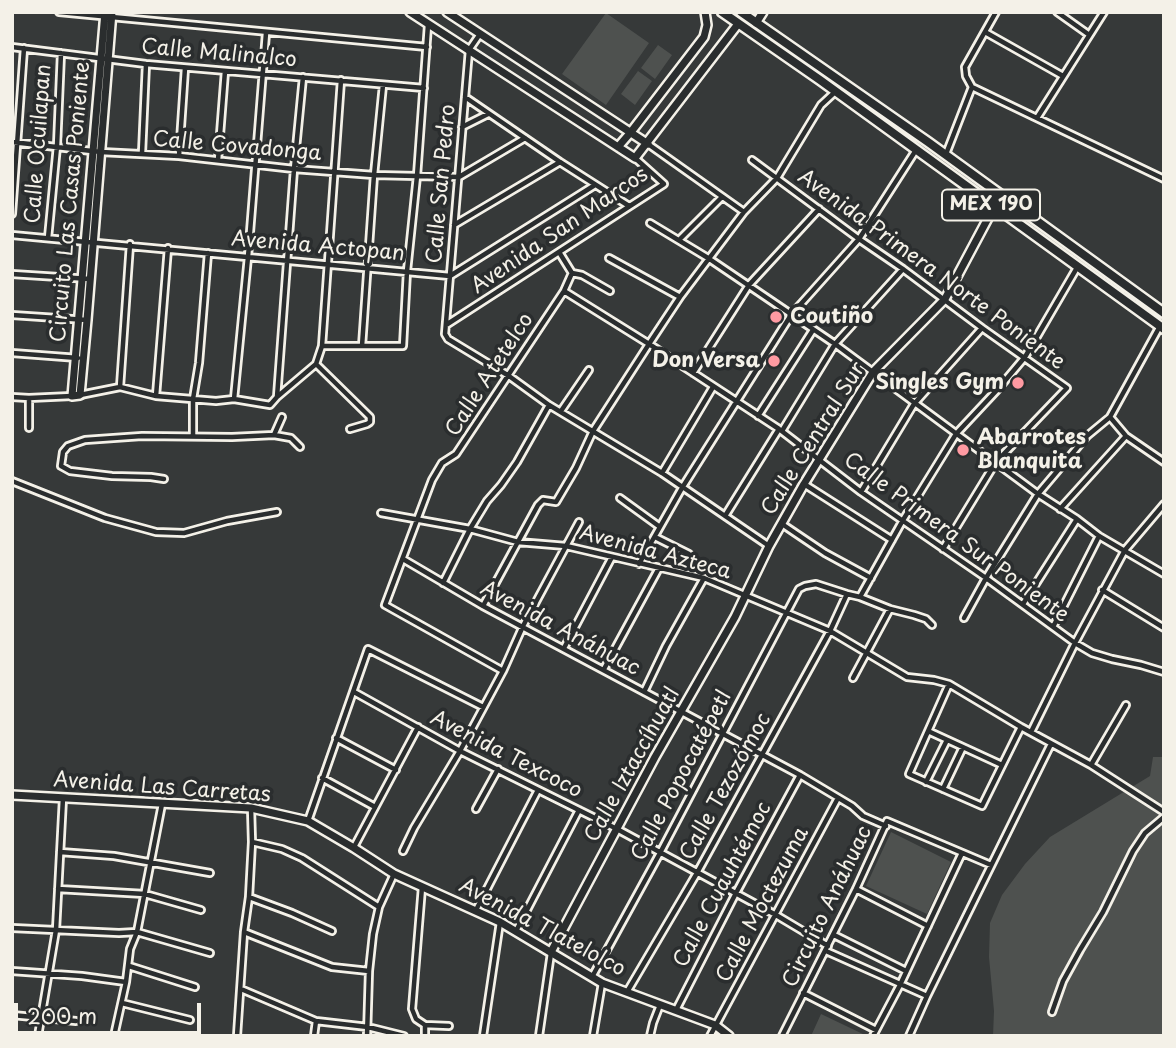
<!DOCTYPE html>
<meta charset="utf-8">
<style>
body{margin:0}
#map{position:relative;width:1176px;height:1048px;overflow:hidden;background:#363939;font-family:"Playpen Sans",sans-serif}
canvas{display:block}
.frame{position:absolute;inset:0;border:14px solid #f4f1e8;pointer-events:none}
.scale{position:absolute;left:14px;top:1003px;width:187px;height:32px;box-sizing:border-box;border:4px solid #f4f1e8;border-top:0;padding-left:9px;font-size:21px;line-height:24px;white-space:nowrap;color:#f4f1e8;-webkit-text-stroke:5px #2a2d2e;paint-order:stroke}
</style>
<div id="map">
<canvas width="1176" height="1048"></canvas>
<div class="frame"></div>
<div class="scale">200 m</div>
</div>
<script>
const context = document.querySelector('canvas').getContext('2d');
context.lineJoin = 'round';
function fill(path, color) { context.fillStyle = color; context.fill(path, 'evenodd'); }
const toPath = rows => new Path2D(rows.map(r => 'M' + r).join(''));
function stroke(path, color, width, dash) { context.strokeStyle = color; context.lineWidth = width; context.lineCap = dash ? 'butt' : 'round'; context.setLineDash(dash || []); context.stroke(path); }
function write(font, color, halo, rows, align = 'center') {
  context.font = font + ' "Playpen Sans",sans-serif'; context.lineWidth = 7; context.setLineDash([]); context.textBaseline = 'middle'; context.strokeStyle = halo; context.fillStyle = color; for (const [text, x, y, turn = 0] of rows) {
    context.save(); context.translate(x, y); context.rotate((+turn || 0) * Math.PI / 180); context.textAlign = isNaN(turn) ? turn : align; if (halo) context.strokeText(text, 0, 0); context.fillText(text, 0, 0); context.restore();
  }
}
fill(toPath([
 [606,13,649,43,606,105,562,74],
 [658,45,672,55,655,79,641,68],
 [638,71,652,81,635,105,621,94],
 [1153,757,1164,757,1164,1036,993,1036,994,1011,989,957,990,923,1002,895,1025,864,1050,837,1150,776],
 [891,832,951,862,927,914,866,886],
 [821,1014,865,1035,865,1036,811,1036]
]), '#4e514f');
const street = toPath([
 [59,12,427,47],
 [1057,12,1088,34],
 [985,32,1063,76],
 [480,34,469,50,445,334,448,339,509,376,549,405,662,473,769,546],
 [12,47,146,64,424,88],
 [972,87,1164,179],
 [465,97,560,162,629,206],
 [1037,118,1104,12],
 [462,127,488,114],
 [12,142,101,152,179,156,294,169,374,175,459,177,525,138],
 [648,144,744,212],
 [142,153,146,64],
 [946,154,972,87,966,76,965,67,996,12],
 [179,156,185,68],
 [218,160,225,71],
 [752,160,859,239,903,269,982,328,1067,388,996,462,943,549],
 [12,214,24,48],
 [650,223,708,258,835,344,1038,494,1077,519,1099,536,1164,574],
 [454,225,560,162],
 [12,235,450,276,595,185],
 [48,238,57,146,61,53],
 [679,240,722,197],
 [559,252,572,273],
 [609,258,680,297],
 [572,273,582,275,610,291],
 [12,274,90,279],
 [564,291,649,344,779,429,861,492,986,578,1075,643,1092,653,1112,659,1141,665,1164,672],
 [12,315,87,320],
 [446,325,664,184,635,158],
 [322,346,403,346,407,271,417,176,428,25],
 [362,346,374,175,383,85],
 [12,353,78,358],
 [316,364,370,417,370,422,367,424,350,429],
 [693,373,749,285,819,209],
 [120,387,130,244],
 [80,395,120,387,156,396,216,401,234,399,270,405,277,397,316,364,322,346,341,80],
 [156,396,168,248],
 [12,397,29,398,72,396],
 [277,397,294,169,303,77],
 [234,399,248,257,266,33],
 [561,411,589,370],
 [758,416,813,330],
 [1110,417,1126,436,1164,462],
 [29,428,29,398],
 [782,431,835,344,903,269],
 [274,435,282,417],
 [193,436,193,399,199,363,208,253],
 [662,473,713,387],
 [164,479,151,477,112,476,70,471,61,466,63,452,68,446,85,440,142,436,232,437,274,435,291,438,300,447],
 [12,481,105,518,156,532,184,533,227,521,277,512],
 [804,484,892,540],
 [861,492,914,404,982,328],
 [620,498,660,527],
 [1060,509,1126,436],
 [381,513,470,529,518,542,566,546,704,578,830,631,907,677,934,680,949,684,1021,727,1091,765,1164,812],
 [725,516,779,429],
 [782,524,825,553,871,578],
 [655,537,689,554],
 [403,559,483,606,800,775,852,806,863,816,886,826],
 [639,564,682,488,791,315,859,239,916,150],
 [443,583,470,529,487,501,501,485,517,462,549,405],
 [1102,590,1164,628],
 [860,597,903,520,956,434,998,389,1025,357,1078,266],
 [1023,604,1077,519],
 [483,606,538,505,543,500,556,502,576,468,593,431,649,344,680,297,744,212,777,178,821,105,835,92],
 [964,618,986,578,1038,494,1087,436,1110,417,1160,326],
 [1053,627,1099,536],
 [564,648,612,557],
 [604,669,659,568],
 [503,671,385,605,432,480,442,463,456,454,564,291,572,273],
 [853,678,890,609],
 [949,684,909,774,982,806,1021,727],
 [354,692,460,751,617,829,776,915,828,946],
 [644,692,666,646,704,578],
 [928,731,1002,765],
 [1031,732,1075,643,1125,550,1164,504],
 [336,738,396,770],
 [1091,765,1126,705],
 [322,778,375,807],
 [926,782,947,740],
 [943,789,963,747],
 [476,809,498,769],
 [308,821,368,649,483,707],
 [252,842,282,849,302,858,379,907],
 [354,847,418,727],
 [403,851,414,828,460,751,503,671,523,626,579,522],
 [60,852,114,856,210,873],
 [422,887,412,1009,416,1019,425,1025,449,1026],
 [58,889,145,894,201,910],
 [856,889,928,926],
 [249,897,292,913,332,931],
 [476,910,538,790],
 [12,928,119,933,137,932,210,953],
 [516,931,579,810],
 [244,932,332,967,369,971],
 [834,935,906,971],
 [826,951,927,996],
 [129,966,195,987],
 [12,971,82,976,126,982],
 [592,977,660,853,799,589,805,586,816,584,847,594,860,597,890,609,914,615,926,619,932,625],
 [241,989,316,1021,368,1027,404,1036],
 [627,992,697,873,830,631,847,594],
 [803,993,876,1030],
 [122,1003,190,1020],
 [676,1010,736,893,800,775],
 [1052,1012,1063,981,1080,950,1103,912,1133,851,1145,833,1164,817],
 [12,1015,76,1021],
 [38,1036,56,930,63,798],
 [114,1036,126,982,130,949,137,932,162,804],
 [237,1036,244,932,249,897,252,842,251,808],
 [314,1036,316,1021],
 [367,1036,369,971,373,934,379,907,394,874],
 [425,1036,425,1025],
 [483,1036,500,922],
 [539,1036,551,953],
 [593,1036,602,983],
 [650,1036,653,1023,660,1005],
 [710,1036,838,798],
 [782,1036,856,889,887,821,991,865],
 [873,1036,900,985,962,853],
 [909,1036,927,996,1051,744]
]);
const secondary = toPath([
 [105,12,72,396,80,395,87,320,112,12],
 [410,12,635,158,738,24],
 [447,12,648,144],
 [756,23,763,12],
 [618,147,631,132,704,37,707,25,705,12],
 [12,795,251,808,308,821,354,848,394,874,500,922,602,983,715,1025,729,1036],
 [551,952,655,757,735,617,769,546,804,484,873,372,945,299,994,207]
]);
const primary = toPath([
 [722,12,820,80,1164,329],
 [741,12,928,142,1164,313]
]);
stroke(street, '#f4f1e8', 10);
stroke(secondary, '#f4f1e8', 12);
stroke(primary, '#f4f1e8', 13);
stroke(street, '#2a2d2e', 4.5);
stroke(secondary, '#2a2d2e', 7);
stroke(primary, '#2a2d2e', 8);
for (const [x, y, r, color] of [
 [776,317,7,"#ff9aa2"],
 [774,361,7,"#ff9aa2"],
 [1018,383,7,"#ff9aa2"],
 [963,450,7,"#ff9aa2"]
]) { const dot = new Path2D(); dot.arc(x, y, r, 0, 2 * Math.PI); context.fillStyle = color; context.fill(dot); stroke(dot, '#2a2d2e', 2.5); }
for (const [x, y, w] of [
 [991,205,98]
]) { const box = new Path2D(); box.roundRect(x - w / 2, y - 15.5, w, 31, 5); context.fillStyle = '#2a2d2e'; context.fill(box); stroke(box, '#f4f1e8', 2); }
write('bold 19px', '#f4f1e8', null, [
 ["MEX 190",991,205]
]);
write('21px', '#f4f1e8', '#2a2d2e', [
 ["Calle Malinalco",219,54,5],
 ["Calle Ocuilapan",39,144,-86],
 ["Calle Covadonga",237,147,5],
 ["Calle San Pedro",442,184,-85],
 ["Circuito Las Casas Poniente",71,202,-85],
 ["Avenida San Marcos",560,231,-34],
 ["Avenida Actopan",318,247,5],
 ["Avenida Primera Norte Poniente",931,270,36],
 ["Calle Atetelco",490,375,-57],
 ["Calle Central Sur",814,439,-58],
 ["Calle Primera Sur Poniente",956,538,36],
 ["Avenida Azteca",655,553,15],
 ["Avenida Anáhuac",560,629,28],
 ["Avenida Texcoco",506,755,27],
 ["Calle Iztaccíhuatl",633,765,-61],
 ["Calle Popocatépetl",682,776,-62],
 ["Calle Tezozómoc",726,787,-61],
 ["Avenida Las Carretas",162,788,4],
 ["Calle Cuauhtémoc",723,885,-62],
 ["Calle Moctezuma",763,905,-62],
 ["Circuito Anáhuac",828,907,-64],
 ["Avenida Tlatelolco",542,928,28]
]);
write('bold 21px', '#f4f1e8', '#2a2d2e', [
 ["Coutiño",790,317],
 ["Don Versa",760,361,"right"],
 ["Singles Gym",1004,383,"right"],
 ["Abarrotes",977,438],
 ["Blanquita",977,462]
], 'left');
</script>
